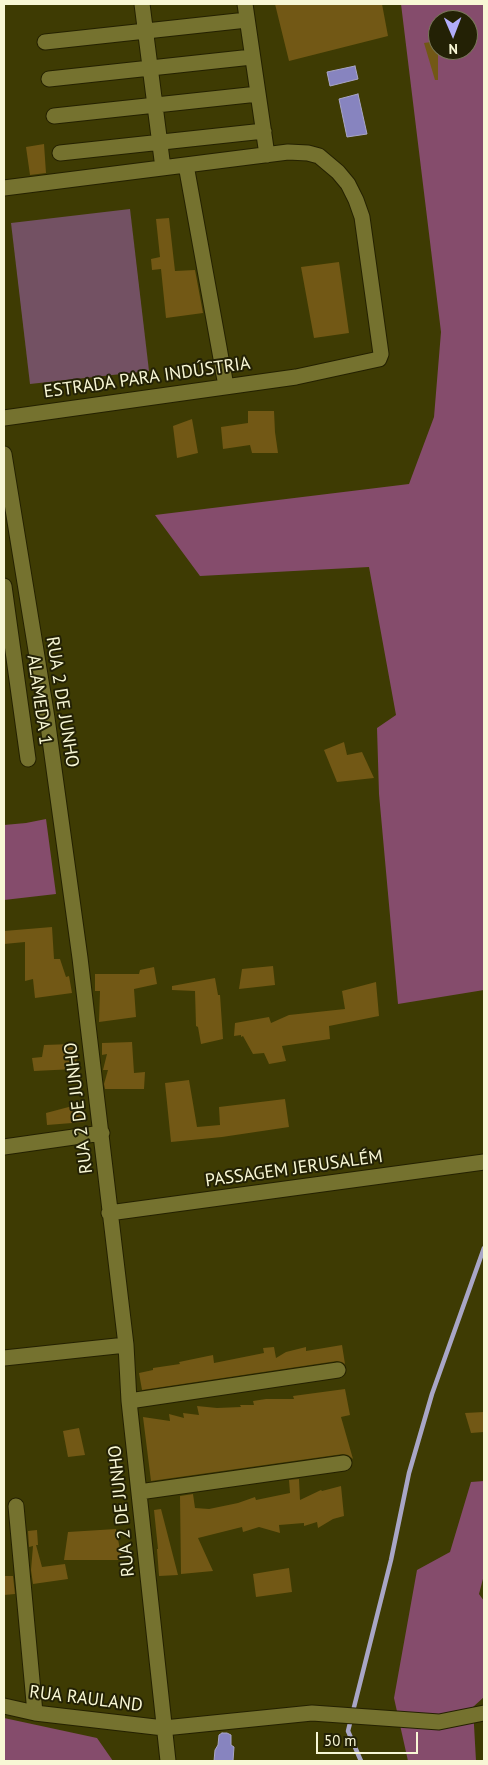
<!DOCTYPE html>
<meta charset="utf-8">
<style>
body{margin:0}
#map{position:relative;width:488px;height:1765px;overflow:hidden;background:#3e3b03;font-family:"PT Sans",sans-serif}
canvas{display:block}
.frame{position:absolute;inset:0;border:5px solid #f8f7d5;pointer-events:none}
.north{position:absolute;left:428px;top:10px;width:50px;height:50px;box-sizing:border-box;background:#232105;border:1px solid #787758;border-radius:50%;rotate:179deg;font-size:14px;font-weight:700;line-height:20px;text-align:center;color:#f8f7d5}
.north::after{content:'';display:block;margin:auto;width:18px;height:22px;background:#b1adfa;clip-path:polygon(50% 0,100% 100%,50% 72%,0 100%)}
.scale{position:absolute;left:316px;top:1732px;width:102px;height:22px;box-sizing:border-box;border:2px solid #f8f7d5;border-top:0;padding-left:6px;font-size:15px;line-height:18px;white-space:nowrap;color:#f8f7d5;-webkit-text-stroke:4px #232105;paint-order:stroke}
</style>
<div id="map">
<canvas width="488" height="1765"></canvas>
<div class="frame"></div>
<div class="north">N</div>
<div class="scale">50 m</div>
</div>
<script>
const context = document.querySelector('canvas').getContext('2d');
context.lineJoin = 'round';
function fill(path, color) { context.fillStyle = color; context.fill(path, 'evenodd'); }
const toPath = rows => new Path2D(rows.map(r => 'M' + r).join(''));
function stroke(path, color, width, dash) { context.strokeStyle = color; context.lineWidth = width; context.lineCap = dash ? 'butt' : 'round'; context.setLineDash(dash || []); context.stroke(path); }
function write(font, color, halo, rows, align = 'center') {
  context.font = font + ' "PT Sans",sans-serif'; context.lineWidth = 4; context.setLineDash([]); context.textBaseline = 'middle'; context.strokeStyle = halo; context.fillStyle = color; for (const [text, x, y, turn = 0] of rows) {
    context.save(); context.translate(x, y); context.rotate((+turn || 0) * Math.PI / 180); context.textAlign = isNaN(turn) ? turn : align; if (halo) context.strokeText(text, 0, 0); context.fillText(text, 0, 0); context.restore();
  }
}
fill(toPath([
 [130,209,149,371,30,384,11,223]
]), '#735163');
fill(toPath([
 [401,4,484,4,484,990,398,1004,379,794,377,728,396,715,369,567,200,576,155,515,409,484,434,417,441,332],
 [438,20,468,20,468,50,438,50],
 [46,819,56,894,4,900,4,825,26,823],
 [484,1481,484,1575,479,1594,484,1601,484,1697,473,1707,476,1761,408,1761,394,1698,417,1570,450,1552,471,1482],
 [4,1718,97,1738,113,1761,4,1761]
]), '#854c6c');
const water = toPath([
 [355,66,358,79,330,86,327,72,355,66],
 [358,94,367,134,347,137,339,99,358,94],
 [222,1733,227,1733,231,1735,231,1745,234,1747,233,1761,214,1761,215,1750,218,1745,219,1735,222,1733]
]);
fill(water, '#8784bf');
stroke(water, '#a9a6c6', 1);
stroke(toPath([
 [361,1761,348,1731,391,1560,409,1473,432,1394,484,1248]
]), '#a9a6c6', 4.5);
fill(toPath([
 [275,4,382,4,388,36,289,61],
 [438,41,438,80,435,80,424,43],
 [44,144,46,173,30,175,26,147],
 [169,218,175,271,195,270,203,313,166,318,161,269,152,270,151,259,160,257,156,219],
 [339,262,349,333,314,338,301,267],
 [248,411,274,411,275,432,278,453,252,453,250,445,223,449,221,427,248,423],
 [192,419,198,453,177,458,173,426],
 [344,742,347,755,362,752,374,778,337,782,324,750],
 [52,927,54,959,60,959,66,977,69,976,72,993,35,998,33,979,25,981,25,942,4,944,4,931],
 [273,966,275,985,239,989,242,969],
 [154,967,157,984,134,989,136,1017,99,1022,100,991,95,991,95,974,139,974,140,970],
 [215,978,218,995,220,995,223,1039,201,1044,198,1027,196,1026,195,991,172,990,172,986],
 [376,982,379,1016,329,1026,330,1039,282,1046,286,1061,269,1064,264,1053,253,1054,243,1036,241,1037,241,1035,234,1036,235,1023,269,1017,271,1023,289,1015,345,1009,342,991],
 [132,1042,134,1073,145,1072,144,1089,105,1089,104,1084,108,1070,103,1070,107,1054,102,1055,102,1043],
 [72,1044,74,1053,78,1052,75,1069,34,1071,32,1058,42,1057,44,1045],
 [189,1080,197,1127,220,1125,219,1107,285,1099,289,1127,222,1137,171,1142,165,1083],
 [80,1104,85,1122,47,1125,46,1113],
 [342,1345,345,1364,342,1362,337,1361,142,1390,139,1373,153,1370,153,1368,180,1364,179,1362,213,1355,214,1363,264,1353,263,1348,274,1347,276,1358,286,1352,306,1347,306,1351],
 [345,1389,350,1415,341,1417,353,1459,348,1455,343,1454,151,1481,143,1417,170,1421,169,1414,184,1418,183,1413,199,1415,197,1406,217,1408,241,1407,240,1405,254,1405,253,1401,266,1399,294,1399,293,1396],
 [484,1412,484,1432,471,1433,465,1413],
 [79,1428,85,1455,68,1457,63,1431],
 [299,1479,300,1500,321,1490,322,1491,341,1486,344,1516,333,1519,318,1528,317,1522,304,1526,304,1523,279,1525,280,1533,259,1527,243,1532,242,1527,198,1538,213,1571,181,1574,180,1496,193,1494,195,1508,209,1509,238,1503,255,1497,256,1500,290,1493,289,1480],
 [161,1509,178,1575,159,1576,157,1549,158,1549,154,1510],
 [116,1529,122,1560,64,1560,68,1532],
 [37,1530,38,1545,36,1545,42,1567,65,1564,68,1579,33,1584,31,1570,33,1546,29,1547,28,1531],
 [289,1568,292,1592,256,1597,253,1574],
 [4,1576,13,1576,15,1594,4,1595]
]), '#725815');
const minor = toPath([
 [142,4,163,168],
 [245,4,267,155],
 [45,42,247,20],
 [49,79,252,57],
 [54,116,258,94],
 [60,153,264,131],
 [186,165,226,386],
 [4,188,288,152,308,153,319,156,338,172,348,184,356,200,362,217,381,354,379,359,296,377,4,418],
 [4,454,47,718,80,958,126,1345,129,1401,168,1761],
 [4,586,28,759],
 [4,1147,102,1133],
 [109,1213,484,1162],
 [4,1358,126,1345],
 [129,1401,338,1370],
 [139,1492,344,1463],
 [16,1506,35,1713],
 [4,1706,35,1713,164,1728,312,1713,439,1722,484,1713]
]);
stroke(minor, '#242100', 17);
stroke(minor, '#75722f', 15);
write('18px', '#f8f7d5', '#232105', [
 ["ESTRADA PARA INDÚSTRIA",147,378,-8],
 ["ALAMEDA 1",39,700,82],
 ["RUA 2 DE JUNHO",62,702,81],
 ["RUA 2 DE JUNHO",79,1108,-97],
 ["PASSAGEM JERUSALÉM",294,1169,-8],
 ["RUA 2 DE JUNHO",122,1511,-96],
 ["RUA RAULAND",86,1699,7]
]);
</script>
